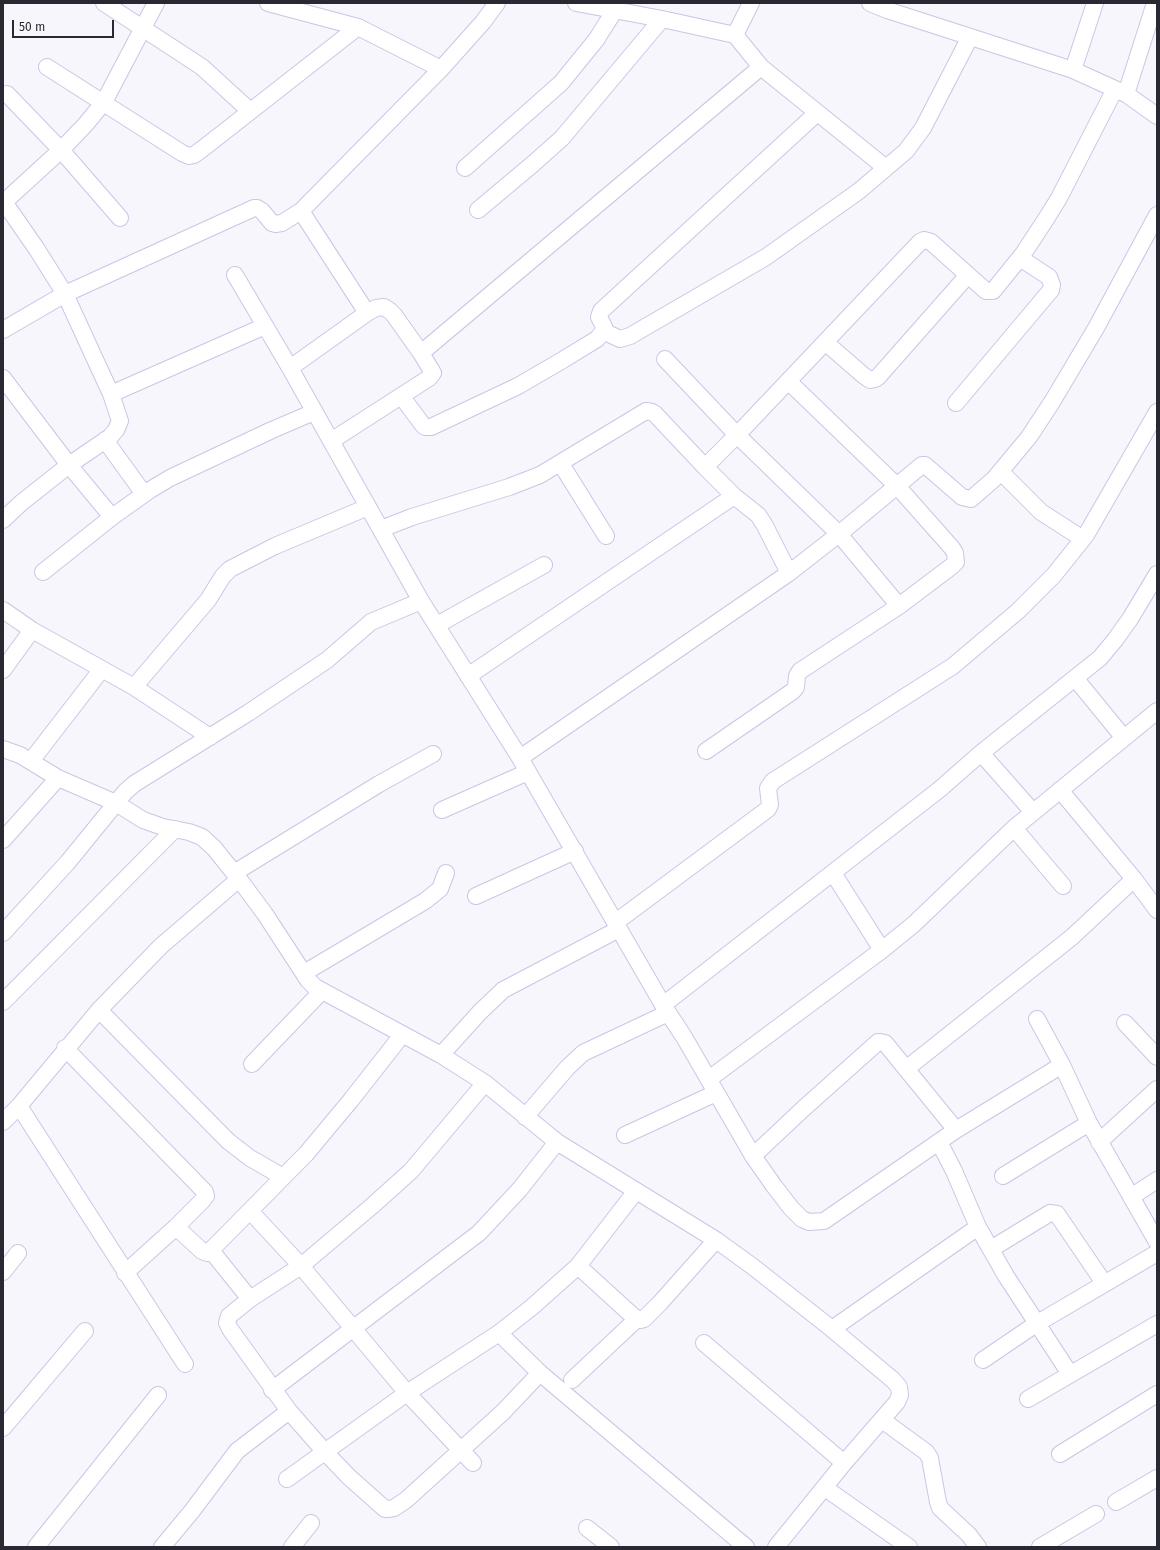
<!DOCTYPE html>
<style>
body{margin:0}
#map{position:relative;width:1160px;height:1550px;overflow:hidden;background:#f6f6fc;font-family:"Fira Sans",sans-serif}
canvas{display:block}
.frame{position:absolute;inset:0;border:4px solid #292934;pointer-events:none}
.scale{position:absolute;left:12px;top:20px;width:102px;height:18px;box-sizing:border-box;border:2px solid #292934;border-top:0;padding-left:5px;font-size:12px;line-height:14px;white-space:nowrap;color:#292934;-webkit-text-stroke:3px #f6f6fc;paint-order:stroke}
</style>
<div id="map">
<canvas width="1160" height="1550"></canvas>
<div class="frame"></div>
<div class="scale">50 m</div>
</div>
<script>
const context = document.querySelector('canvas').getContext('2d');
context.lineJoin = 'round';
const toPath = rows => new Path2D(rows.map(r => 'M' + r).join(''));
function stroke(path, color, width, dash) { context.strokeStyle = color; context.lineWidth = width; context.lineCap = dash ? 'butt' : 'round'; context.setLineDash(dash || []); context.stroke(path); }
const minor = toPath([
 [104,3,202,67,250,111],
 [268,3,358,27,441,69],
 [576,3,662,19,735,35,761,67,886,168,906,151,923,128,970,37],
 [870,3,887,10,1073,70,1126,94,1157,116],
 [735,35,751,3],
 [47,67,182,153,189,156,194,155,201,150,358,27],
 [1073,70,1095,3],
 [7,94,61,150,120,218],
 [1126,94,1155,3],
 [465,168,561,83,596,40,615,10],
 [4,202,36,248,65,294,111,394,265,326],
 [3,203,61,150,85,125,104,102,156,3],
 [478,210,534,163,562,138,662,19],
 [301,211,367,313],
 [235,275,290,368,421,601,520,758,663,1005,684,1037,753,1156,774,1186,791,1208,802,1219,809,1222,824,1221,956,1130,1062,1065],
 [3,330,65,294,254,208,257,208,262,211,272,223,275,224,282,223,301,211,441,69,483,22,497,3],
 [605,332,620,339,630,336,766,257,859,191,886,168],
 [825,342,863,375,870,380,875,379,878,377,968,275],
 [665,359,737,435,920,242,924,240,931,242,986,291,993,291,1023,254,1046,219,1059,198,1115,89],
 [290,368,367,313,376,308,384,307,390,311,394,315,421,353],
 [3,378,69,465,112,517,150,490,170,478,272,430,314,412],
 [402,397,422,424,425,427,431,427,518,386,561,361,597,339,605,329,599,317,601,311,817,113],
 [956,403,1051,290,1052,285,1049,277,1020,258],
 [105,440,144,494],
 [331,441,429,378,433,373,421,353,761,67],
 [561,464,606,536],
 [1001,472,1041,512,1083,539],
 [3,520,21,503,69,465,110,437,116,430,120,421,111,394],
 [381,529,412,517,509,487,540,475,646,411,652,412,655,414,705,467],
 [43,572,112,517],
 [789,573,764,524,758,515,734,496,705,467,737,435,839,534,922,465,925,465,962,497,971,499,994,479,1029,437,1052,402,1096,328,1157,215],
 [3,610,32,630,134,687,210,737],
 [437,625,544,565],
 [3,670,32,630],
 [468,676,734,496],
 [1075,678,1124,738],
 [134,687,208,600,223,576,230,569,275,546,368,507],
 [3,749,20,755,58,778,116,803,143,820,163,827,189,832,202,837,214,848,239,879,265,914,308,980,315,987,441,1055,485,1083,557,1142,716,1240,752,1266,832,1329,893,1380,899,1387,900,1395,897,1402,844,1463,776,1547],
 [706,751,793,691,796,687,797,676,800,671,899,606,952,566,956,562,955,553,952,548,897,486,788,381],
 [981,753,1033,812],
 [520,758,789,573,839,534,899,606],
 [31,761,102,669],
 [1060,790,1134,879,1157,910],
 [442,810,528,772],
 [1014,828,1063,886],
 [3,840,58,778],
 [234,873,379,784,433,754],
 [833,873,882,950],
 [476,896,575,851],
 [616,922,768,809,770,805,768,788,773,781,953,666,1018,611,1054,575,1086,535,1157,412],
 [3,933,68,862,125,792,134,784,248,713,327,660,371,622,421,601],
 [304,973,425,901,440,889,446,873],
 [3,1002,175,829],
 [663,1005,940,789,981,753,1100,658,1115,640,1130,619,1157,574],
 [99,1010,228,1141,250,1158,283,1177],
 [1037,1019,1062,1065,1089,1123,1157,1242],
 [1125,1023,1157,1057],
 [65,1048,205,1192,206,1196,202,1201,176,1227,125,1273],
 [441,1055,480,1012,503,990,619,929],
 [252,1064,321,992],
 [906,1069,1072,937,1134,879],
 [709,1079,882,950,914,924,1014,828,1157,711],
 [485,1083,411,1171,372,1206,301,1266,250,1299,229,1316,227,1323,230,1329,289,1411,325,1452,349,1477,385,1509,388,1509,394,1508,406,1500,503,1412,540,1373],
 [19,1106,185,1364],
 [525,1117,567,1068,583,1053,668,1013],
 [3,1122,19,1106,99,1010,161,946,239,879],
 [625,1135,716,1093],
 [939,1142,954,1171,978,1227,1006,1276,1070,1374],
 [1099,1142,1157,1089],
 [753,1156,803,1109,878,1042,880,1042,885,1043,956,1130],
 [1003,1176,1089,1123],
 [1131,1197,1157,1180],
 [250,1211,301,1266,407,1393,473,1463],
 [176,1227,202,1251,207,1253,213,1253],
 [991,1249,1050,1213,1057,1214,1104,1283],
 [578,1266,634,1317,641,1320,644,1319,660,1303,716,1240],
 [3,1272,18,1253],
 [250,1299,213,1253,212,1249,306,1154,351,1100,402,1035],
 [832,1329,978,1227],
 [499,1333,540,1373,746,1547],
 [704,1343,844,1463],
 [983,1360,1036,1324,1157,1253],
 [572,1380,637,1319],
 [272,1390,479,1233,520,1189,557,1142],
 [1028,1399,1157,1324],
 [882,1420,926,1452,930,1458,931,1464,938,1502,940,1508,969,1535,978,1547],
 [3,1428,85,1331],
 [1060,1454,1157,1394],
 [287,1479,407,1393,499,1333,532,1307,578,1266,636,1191],
 [825,1488,909,1547],
 [1116,1502,1157,1478],
 [587,1528,611,1547],
 [36,1547,158,1395],
 [162,1547,192,1511,237,1451,289,1411],
 [292,1547,311,1523],
 [1040,1547,1096,1514]
]);
stroke(minor, '#c7c7e5', 18);
stroke(minor, '#fff', 16);
</script>
